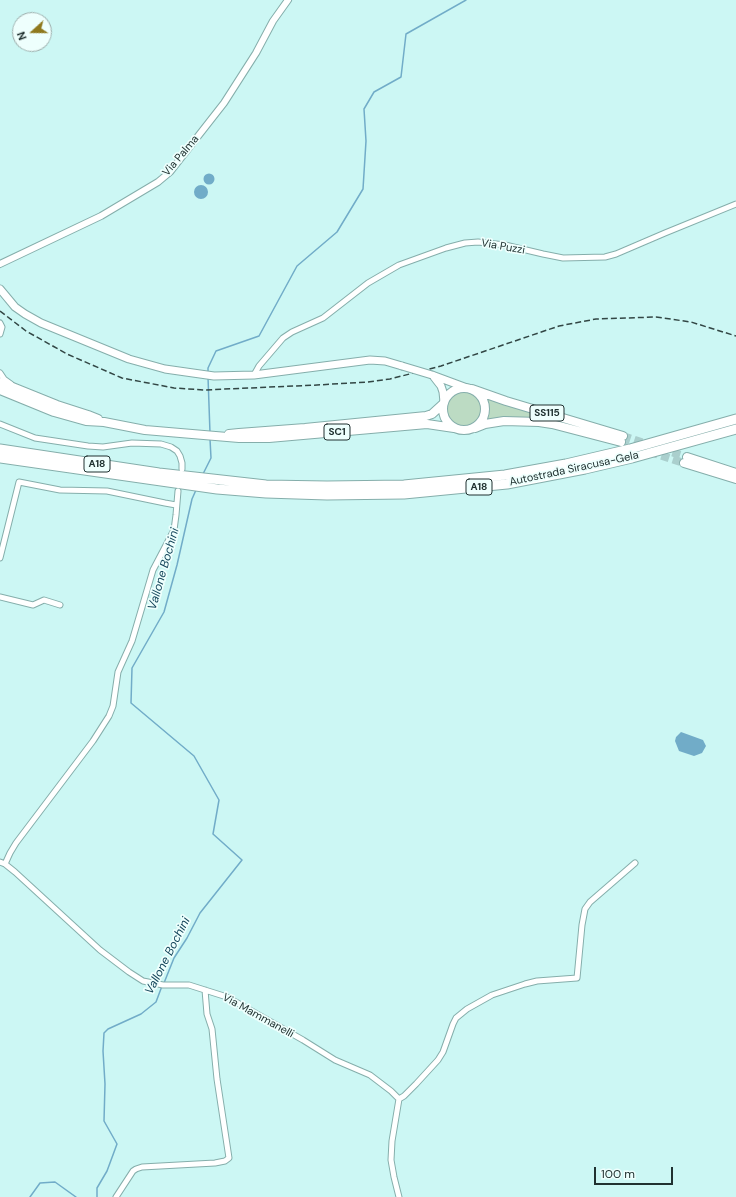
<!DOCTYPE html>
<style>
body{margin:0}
#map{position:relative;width:736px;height:1197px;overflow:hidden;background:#ccf7f4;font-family:"DM Sans",sans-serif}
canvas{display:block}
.north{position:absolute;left:12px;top:12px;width:40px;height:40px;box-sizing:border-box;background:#eefffd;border:1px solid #9cadab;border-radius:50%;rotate:249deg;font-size:11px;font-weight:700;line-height:16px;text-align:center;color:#203130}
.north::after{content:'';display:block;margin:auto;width:14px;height:18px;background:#8f791e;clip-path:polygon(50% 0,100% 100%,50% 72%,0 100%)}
.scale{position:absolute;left:594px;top:1167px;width:79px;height:18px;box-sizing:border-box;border:2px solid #203130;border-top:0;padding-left:5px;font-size:12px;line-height:14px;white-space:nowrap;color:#203130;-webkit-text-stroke:3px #eefffd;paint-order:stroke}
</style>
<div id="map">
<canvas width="736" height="1197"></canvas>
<div class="north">N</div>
<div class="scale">100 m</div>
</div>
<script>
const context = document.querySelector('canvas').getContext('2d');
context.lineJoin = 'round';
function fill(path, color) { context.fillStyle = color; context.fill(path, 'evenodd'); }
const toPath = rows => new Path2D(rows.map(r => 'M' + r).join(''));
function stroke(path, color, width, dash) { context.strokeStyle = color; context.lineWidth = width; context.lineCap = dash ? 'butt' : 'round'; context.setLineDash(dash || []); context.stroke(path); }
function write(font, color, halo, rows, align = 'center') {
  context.font = font + ' "DM Sans",sans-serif'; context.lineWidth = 3.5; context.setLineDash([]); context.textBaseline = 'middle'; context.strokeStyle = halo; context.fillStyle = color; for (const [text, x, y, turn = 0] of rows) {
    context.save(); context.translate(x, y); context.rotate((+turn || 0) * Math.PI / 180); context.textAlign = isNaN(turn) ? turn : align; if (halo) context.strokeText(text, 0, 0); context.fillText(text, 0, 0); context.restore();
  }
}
fill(toPath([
 '446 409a18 18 0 1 1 36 0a18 18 0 1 1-36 0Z',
 [486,398,538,414,539,416,539,417,538,418,499,419,486,420,488,409]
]), '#bcdbc3');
fill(toPath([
 '203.5 179a5.5 5.5 0 1 1 11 0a5.5 5.5 0 1 1-11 0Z',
 '194 192a7 7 0 1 1 14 0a7 7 0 1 1-14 0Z',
 [681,732,703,740,706,746,702,753,694,756,679,751,675,741,676,737]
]), '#71acc8');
stroke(toPath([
 [208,373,208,368,216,351,259,336,297,266,337,232,363,189,366,141,364,109,374,92,401,77,406,34,466,0],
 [208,377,210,433],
 [203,474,211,458,210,439],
 [164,983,174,958,187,938,200,913,242,860,213,834,219,800,194,756,131,703,132,668,164,612,177,565,192,499,196,490],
 [30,1197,40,1183,55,1182,76,1197],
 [97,1197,97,1188,107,1171,117,1144,104,1121,105,1084,103,1051,104,1033,108,1029,141,1014,156,1002,162,986]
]), '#71acc8', 1.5);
stroke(toPath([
 [623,436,650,445],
 [621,442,639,448],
 [661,449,687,457],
 [650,452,684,463]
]), '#aacfcd', 8, [8, 4]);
const minor = toPath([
 [0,323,2,327,0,334],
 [0,373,4,379,11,384],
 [254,375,259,366,283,338,292,332,323,318,368,283,399,265,446,248,465,243,478,242,505,245,543,254,563,258,605,257,616,254,665,233,736,204],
 [0,424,35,438,88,446,103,447,132,443,161,444,171,447,177,451,180,456,182,463,182,469],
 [0,558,19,482,60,490,107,491,165,503,176,505],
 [0,597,33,605,44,600,60,605],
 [0,862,5,864,15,872,100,950,129,972,143,981,163,985,189,985,227,997,303,1040,335,1060,370,1075,391,1091,399,1099],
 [5,864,10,853,16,843,93,741,109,716,113,706,118,672,132,641,153,570,174,530,176,515,178,491],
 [399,1099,404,1096,416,1084,438,1060,443,1052,453,1024,456,1018,467,1009,492,995,525,984,537,981,577,978,582,925,585,909,590,902,635,863],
 [116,1197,133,1171,136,1169,142,1167,215,1163,225,1161,229,1158,217,1079,212,1029,207,1014,205,990],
 [399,1197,394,1177,391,1160,392,1141,399,1099]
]);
const tertiary = toPath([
 [0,264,101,216,158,182,170,172,224,103,256,53,273,21,288,0]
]);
const secondary = toPath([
 [0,289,15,307,25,314,41,323,129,359,165,369,214,376,254,375,370,360,385,361,402,366],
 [432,375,467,388],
 [434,377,441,386,443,392,444,402]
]);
const primary = toPath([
 [0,382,57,405,88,415,98,419],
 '443 409a21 21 0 1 1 42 0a21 21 0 1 1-42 0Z',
 [472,389,506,401,623,436],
 [0,390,54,412,86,421,104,422,145,430,239,438,269,438,427,424,454,428],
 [475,428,485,424,504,421,539,422,552,424,621,442],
 [229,434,239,433,305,428,426,416,432,414,443,404],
 [687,457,736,473],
 [684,463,736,479]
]);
const motorway = toPath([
 [0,449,159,473,266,485,327,486,404,485,505,475,566,464,630,449,736,419],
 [0,458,217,489,266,493,327,495,404,494,507,484,585,469,632,458,736,429]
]);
stroke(minor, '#85aeab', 7);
stroke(tertiary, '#85aeab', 8);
stroke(secondary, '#85aeab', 9);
stroke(primary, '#85aeab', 10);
stroke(motorway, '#85aeab', 11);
stroke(minor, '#fff', 5);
stroke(tertiary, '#fff', 6);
stroke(secondary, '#fff', 7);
stroke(primary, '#fff', 8);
stroke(motorway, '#fff', 9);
stroke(toPath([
 [0,311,26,331,67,354,122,378,174,388,204,390,317,385,368,382,390,379,441,366,559,326,596,319,656,317,691,322,736,336]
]), '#324644', 1.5, [6, 3]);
const secondaryBridge = toPath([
 [402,366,432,375]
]);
stroke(secondaryBridge, '#85aeab', 9, []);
stroke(secondaryBridge, '#fff', 7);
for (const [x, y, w] of [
 [547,413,34],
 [337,432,26],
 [97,464,26],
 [479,487,26]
]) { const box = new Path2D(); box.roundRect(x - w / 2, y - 8, w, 16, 3); context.fillStyle = '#eefffd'; context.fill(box); stroke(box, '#203130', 1); }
write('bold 10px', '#203130', null, [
 ["SS115",547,413],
 ["SC1",337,432],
 ["A18",97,464],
 ["A18",479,487]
]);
write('11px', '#203130', '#eefffd', [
 ["Via Palma",181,156,-50],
 ["Via Puzzi",503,247,10],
 ["Autostrada Siracusa-Gela",574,469,-12],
 ["Via Mammanelli",258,1016,29]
]);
write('italic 12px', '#14455a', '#eefffd', [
 ["Vallone Bochini",164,569,-74],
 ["Vallone Bochini",168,956,-63]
]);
</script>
